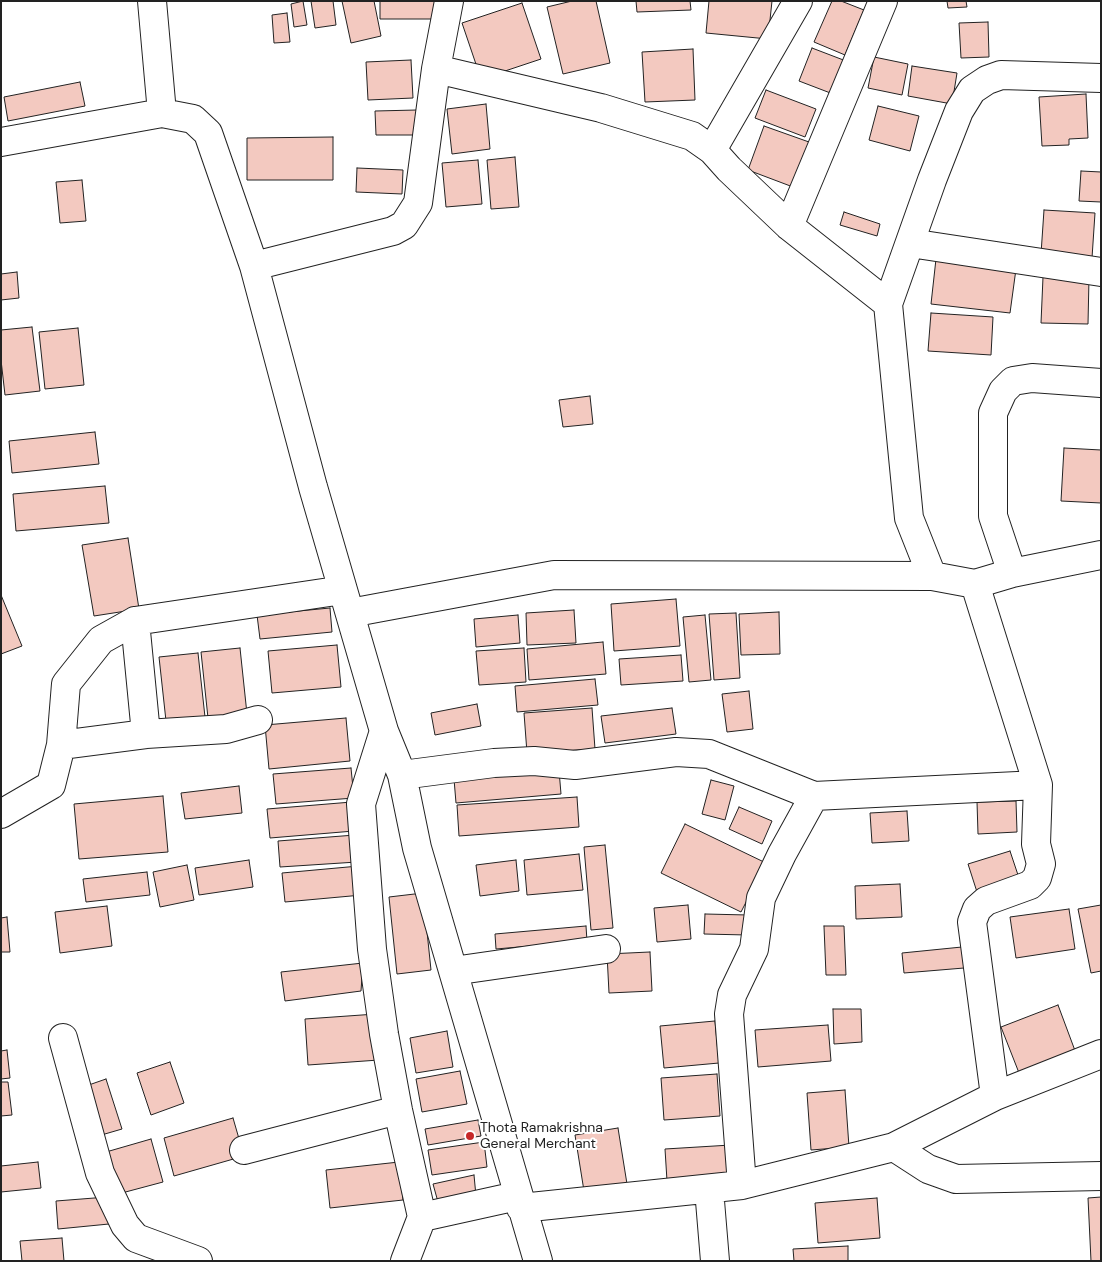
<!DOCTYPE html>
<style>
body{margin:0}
#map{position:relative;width:1102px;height:1262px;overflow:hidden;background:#fff;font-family:"DM Sans",sans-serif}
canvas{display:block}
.frame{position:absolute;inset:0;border:2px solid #222;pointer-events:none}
</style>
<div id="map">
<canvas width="1102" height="1262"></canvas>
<div class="frame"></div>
</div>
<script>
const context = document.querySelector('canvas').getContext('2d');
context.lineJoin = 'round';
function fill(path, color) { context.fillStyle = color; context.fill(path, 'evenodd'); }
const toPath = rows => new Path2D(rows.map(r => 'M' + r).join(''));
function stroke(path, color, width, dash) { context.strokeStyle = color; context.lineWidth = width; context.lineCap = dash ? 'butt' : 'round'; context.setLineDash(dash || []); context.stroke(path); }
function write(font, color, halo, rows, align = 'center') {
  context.font = font + ' "DM Sans",sans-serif'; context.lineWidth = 4; context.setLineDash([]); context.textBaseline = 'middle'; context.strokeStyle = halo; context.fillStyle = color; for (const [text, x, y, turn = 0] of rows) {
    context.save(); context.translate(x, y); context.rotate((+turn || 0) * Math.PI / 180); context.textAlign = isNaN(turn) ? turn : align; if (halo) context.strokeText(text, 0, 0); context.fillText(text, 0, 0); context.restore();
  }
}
const building = toPath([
 [303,1,307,25,294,27,291,4,303,1],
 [311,1,333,1,336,25,315,28,311,1],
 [342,1,374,1,381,36,351,43,342,1],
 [380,1,438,1,438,19,380,19,380,1],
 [572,1,596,1,610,63,563,74,547,7,572,1],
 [636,1,690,1,691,10,637,12,636,1],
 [709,1,772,1,768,39,706,33,709,1],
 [832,1,841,1,864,10,845,55,814,42,832,1],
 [947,1,966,1,967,7,948,8,947,1],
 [522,3,541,59,481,79,462,23,522,3],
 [287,13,290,42,274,43,272,15,287,13],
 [988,22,989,57,961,58,959,23,988,22],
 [812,48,846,61,833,94,799,81,812,48],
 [693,49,695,100,645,102,642,52,693,49],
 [874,57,908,64,902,95,868,88,874,57],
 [411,60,413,98,368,100,366,62,411,60],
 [912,66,957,73,952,104,908,96,912,66],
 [80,82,85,106,8,121,4,97,80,82],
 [766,90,816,109,805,137,755,118,766,90],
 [1086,94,1088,138,1069,139,1069,145,1042,146,1039,97,1086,94],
 [486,104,490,149,452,154,447,109,486,104],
 [878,106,919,116,910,151,869,140,878,106],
 [417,110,418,135,376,135,375,111,417,110],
 [764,126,809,142,793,187,748,170,764,126],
 [333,137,333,180,247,180,247,138,333,137],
 [515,157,519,207,491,209,487,160,515,157],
 [478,160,482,204,446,207,442,163,478,160],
 [357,168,403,170,402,194,356,192,357,168],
 [1081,171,1101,172,1101,202,1079,201,1081,171],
 [82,180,86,221,60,223,56,182,82,180],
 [1044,210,1095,213,1092,258,1041,254,1044,210],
 [844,212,880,224,877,236,840,225,844,212],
 [936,259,1016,269,1010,313,931,304,936,259],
 [17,272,19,298,1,300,1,274,17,272],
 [1043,277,1089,278,1088,324,1041,323,1043,277],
 [931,313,993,317,991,355,928,351,931,313],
 [32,327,40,391,5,395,1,360,1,330,32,327],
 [78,328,84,385,45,389,39,332,78,328],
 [590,396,593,424,563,427,559,400,590,396],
 [95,432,99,464,12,473,9,441,95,432],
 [1064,448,1101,450,1101,503,1061,501,1064,448],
 [105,486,109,523,16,531,13,494,105,486],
 [128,538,139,609,94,616,82,545,128,538],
 [1,595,22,646,1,654,1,595],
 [676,599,680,646,614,651,611,604,676,599],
 [330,608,332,632,260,639,257,615,330,608],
 [574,610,576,643,527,645,526,613,574,610],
 [779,612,780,654,741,655,739,614,779,612],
 [736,613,740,678,714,680,709,614,736,613],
 [518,615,520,643,476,647,474,619,518,615],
 [705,615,711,680,689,682,683,617,705,615],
 [603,642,606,674,529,680,527,649,603,642],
 [337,645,341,687,272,693,268,651,337,645],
 [240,648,247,714,208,718,201,652,240,648],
 [524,648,526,682,479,685,476,651,524,648],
 [198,653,205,717,166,721,159,657,198,653],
 [681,655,683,681,621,685,619,659,681,655],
 [595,679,598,705,517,712,515,686,595,679],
 [749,691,753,729,727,732,722,694,749,691],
 [477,704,481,726,435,735,431,713,477,704],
 [592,708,595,749,527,753,524,713,592,708],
 [672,708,676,734,605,743,601,716,672,708],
 [346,718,350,761,269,769,265,725,346,718],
 [351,768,354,798,276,804,273,774,351,768],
 [559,770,561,794,456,803,454,779,559,770],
 [711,780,734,786,725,820,702,814,711,780],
 [239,786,242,813,185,819,181,793,239,786],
 [163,796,168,852,79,859,74,804,163,796],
 [577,797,579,827,459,836,457,805,577,797],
 [1016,801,1017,832,978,834,977,802,1016,801],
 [352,802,354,831,270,838,267,809,352,802],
 [739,807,772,821,762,844,729,829,739,807],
 [907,811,909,841,872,843,870,813,907,811],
 [685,824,766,863,741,912,661,873,685,824],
 [355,835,357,862,280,867,278,841,355,835],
 [605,845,613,928,591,930,584,847,605,845],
 [1010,851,1019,878,977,892,968,864,1010,851],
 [579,854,583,890,527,895,524,860,579,854],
 [249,860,253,887,199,895,195,868,249,860],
 [516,860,519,891,480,896,476,865,516,860],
 [187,865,194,900,160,907,153,872,187,865],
 [359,866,362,895,285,902,282,873,359,866],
 [147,872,150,895,86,902,83,879,147,872],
 [900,884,902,917,856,919,855,886,900,884],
 [423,893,431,970,397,974,389,897,423,893],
 [688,905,691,939,657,942,654,908,688,905],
 [1101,905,1101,971,1091,973,1078,909,1101,905],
 [107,906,112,946,60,953,55,912,107,906],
 [1069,909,1075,949,1016,958,1010,917,1069,909],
 [705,914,748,915,747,935,704,934,705,914],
 [7,917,10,952,1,952,1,918,7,917],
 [586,926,587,941,496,949,495,934,586,926],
 [824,926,844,926,846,975,826,975,824,926],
 [962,947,964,968,904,973,902,953,962,947],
 [650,952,652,991,609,993,607,954,650,952],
 [363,963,361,991,285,1001,281,972,363,963],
 [1058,1005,1077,1056,1021,1078,1001,1027,1058,1005],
 [833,1009,861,1009,862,1042,834,1044,833,1009],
 [376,1014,379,1060,308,1065,305,1019,376,1014],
 [715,1021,719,1063,664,1068,660,1026,715,1021],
 [828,1025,831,1061,758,1067,755,1030,828,1025],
 [447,1031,453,1067,416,1073,410,1038,447,1031],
 [7,1050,10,1078,1,1079,1,1051,7,1050],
 [170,1062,184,1103,151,1115,137,1073,170,1062],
 [460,1071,467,1104,422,1112,416,1079,460,1071],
 [717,1074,720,1116,664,1120,661,1078,717,1074],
 [106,1079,122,1129,98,1136,83,1087,106,1079],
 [1,1082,8,1082,12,1115,1,1116,1,1082],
 [845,1090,849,1147,811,1150,807,1093,845,1090],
 [233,1118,244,1156,174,1176,164,1138,233,1118],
 [478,1120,481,1136,428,1145,425,1129,478,1120],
 [618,1128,627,1184,584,1191,575,1135,618,1128],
 [151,1139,163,1182,118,1194,106,1152,151,1139],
 [484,1142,487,1167,432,1175,428,1150,484,1142],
 [731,1145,732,1178,667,1181,665,1149,731,1145],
 [38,1162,41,1188,1,1192,1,1166,38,1162],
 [399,1162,403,1200,330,1208,326,1170,399,1162],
 [474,1175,476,1196,438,1202,433,1184,474,1175],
 [107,1197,109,1224,58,1229,56,1201,107,1197],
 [1101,1197,1101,1261,1091,1261,1088,1198,1101,1197],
 [877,1198,880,1238,818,1243,815,1203,877,1198],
 [62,1238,64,1261,22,1261,20,1241,62,1238],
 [848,1246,848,1261,794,1261,793,1249,848,1246]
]);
fill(building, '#f3c9c0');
stroke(building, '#222', 1);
const minor = toPath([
 [152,1,162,113],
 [436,69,601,108,692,136,712,150,729,169,789,226,888,304],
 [1,142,162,113,193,119,208,133,254,266,313,487,384,731,402,775,417,848,538,1261],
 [712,150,798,1],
 [789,226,883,1],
 [910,243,1101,272],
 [254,266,393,231,404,225,418,203,436,69,449,1],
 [1012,573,993,516,993,413,1003,391,1013,381,1032,378,1101,383],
 [932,576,909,518,888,304,932,180,959,111,972,90,987,80,1001,75,1101,78],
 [350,613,554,575,932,576,975,584,1012,573,1101,555],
 [135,621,146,734,226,729,258,720],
 [384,731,361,804,372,949,384,1034,398,1110,422,1217,405,1261],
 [61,745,146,734],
 [402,775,494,763,534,761,575,765,676,752,709,754,814,796,1038,785,975,584],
 [1,814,51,785,61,745,66,684,101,640,135,621,343,590],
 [453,971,606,949],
 [63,1038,100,1173,125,1225,136,1238,198,1261],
 [995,1096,972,922,977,909,986,901,1030,885,1037,878,1041,864,1036,844,1038,785],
 [894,1147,928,1169,956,1179,1101,1176],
 [244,1150,398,1110],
 [742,1185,729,1014,732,995,754,949,761,898,782,854,814,796],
 [709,1189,715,1261],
 [521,1208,742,1185,894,1147,995,1096,1101,1054],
 [422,1217,517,1196]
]);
stroke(minor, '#222', 30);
stroke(minor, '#fff', 28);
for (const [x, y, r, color] of [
 [470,1136,5,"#c62828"]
]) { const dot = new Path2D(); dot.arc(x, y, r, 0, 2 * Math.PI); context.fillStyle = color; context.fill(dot); stroke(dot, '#fff', 2); }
write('14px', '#222', '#fff', [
 ["Thota Ramakrishna",480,1128],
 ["General Merchant",480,1144]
], 'left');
</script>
